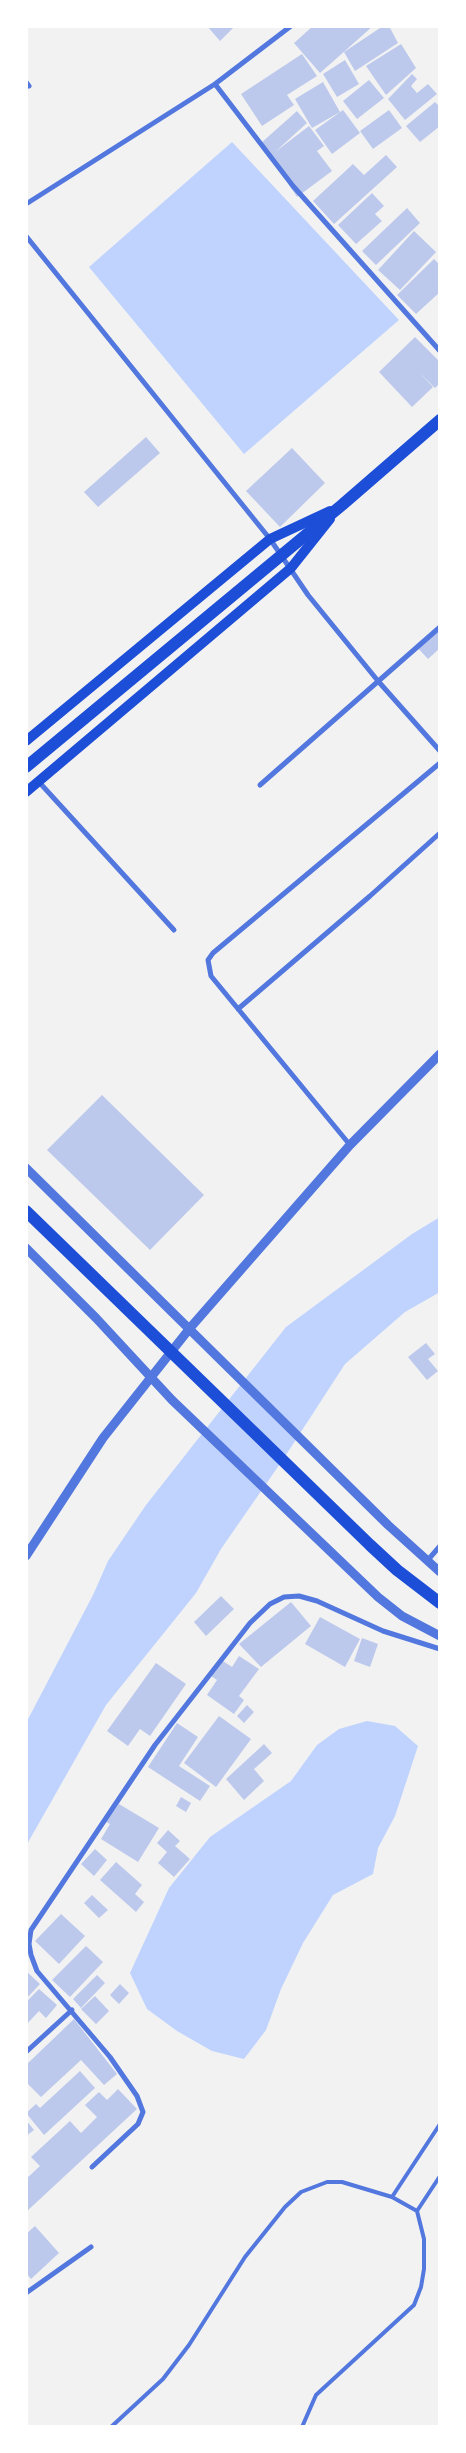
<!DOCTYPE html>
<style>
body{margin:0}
#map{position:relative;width:466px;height:2453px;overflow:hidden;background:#f2f2f2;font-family:Karla,sans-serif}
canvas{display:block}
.frame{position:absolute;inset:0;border:28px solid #fff;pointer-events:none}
</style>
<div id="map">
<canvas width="466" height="2453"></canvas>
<div class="frame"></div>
</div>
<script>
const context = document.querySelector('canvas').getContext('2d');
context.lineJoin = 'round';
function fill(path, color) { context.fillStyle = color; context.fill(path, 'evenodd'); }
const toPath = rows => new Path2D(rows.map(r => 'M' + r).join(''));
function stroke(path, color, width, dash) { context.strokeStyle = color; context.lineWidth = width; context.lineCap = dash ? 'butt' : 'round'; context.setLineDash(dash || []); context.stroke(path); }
fill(toPath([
 [232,142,399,320,244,454,89,267],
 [440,1217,440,1292,405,1312,345,1364,284,1458,221,1549,196,1593,106,1705,26,1846,26,1723,93,1595,108,1561,146,1505,286,1327,412,1234],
 [367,1721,395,1726,418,1746,395,1816,378,1848,373,1874,333,1895,303,1943,281,1989,266,2030,244,2059,212,2051,177,2031,147,2009,130,1973,169,1888,210,1837,291,1781,317,1745,339,1729]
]), '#bfd3fe');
fill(toPath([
 [207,26,235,26,220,41],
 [313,26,373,26,320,73,294,43],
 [383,26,389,26,398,43,355,71,344,52],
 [401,44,416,68,386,95,366,66],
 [302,54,317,76,287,95,294,105,262,126,241,94],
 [345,60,359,84,337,97,323,74],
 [412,74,417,79,411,86,417,93,428,84,437,94,405,120,388,99],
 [369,80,384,98,357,119,343,101],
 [323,82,340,112,312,128,295,99],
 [435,102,440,107,440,126,420,142,406,126],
 [343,110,360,133,332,154,315,130],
 [389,110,402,128,373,149,360,131],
 [297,111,307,123,275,152,309,126,324,146,317,151,332,171,297,197,261,143],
 [386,155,397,167,334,224,313,201,353,164,364,175],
 [372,193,384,206,375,214,382,221,356,244,338,225],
 [407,208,420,223,376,265,362,251],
 [414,231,436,252,400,290,378,270],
 [434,259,440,265,440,292,416,314,397,295],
 [415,337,440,362,440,383,435,388,419,372,433,387,412,407,379,372],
 [146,437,160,453,98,507,84,492],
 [292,448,325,483,280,527,246,491],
 [440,625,440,648,428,659,416,646],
 [102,1095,204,1195,150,1250,47,1150],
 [426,1343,435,1354,428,1359,438,1371,427,1380,408,1357],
 [221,1596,234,1609,206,1636,194,1622],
 [291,1602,311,1626,261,1667,239,1644],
 [320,1617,360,1639,345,1667,305,1644],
 [362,1638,378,1644,370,1667,354,1661],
 [239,1656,259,1669,239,1696,244,1700,234,1714,207,1695,217,1680,211,1676,223,1661,232,1667],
 [156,1663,186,1684,150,1736,140,1729,128,1746,107,1731],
 [247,1705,254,1712,244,1723,237,1716],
 [219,1716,251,1739,216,1787,184,1763],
 [177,1723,198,1737,179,1766,210,1786,200,1801,148,1767],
 [264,1744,272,1753,254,1769,264,1781,244,1800,226,1779],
 [181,1797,191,1803,186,1812,176,1806],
 [119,1804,159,1828,138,1862,101,1839,110,1824,106,1822],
 [168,1830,180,1841,175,1846,190,1859,174,1877,158,1863,167,1852,157,1843],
 [95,1849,107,1860,94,1876,81,1864],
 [116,1862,142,1885,135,1894,144,1902,136,1912,100,1880],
 [92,1895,108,1910,99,1918,84,1903],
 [61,1914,85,1936,59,1964,35,1941],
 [86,1946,103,1962,70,1997,52,1980],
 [26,1971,40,1984,26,1999],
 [97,1975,105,1983,81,2008,73,1999],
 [120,1984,129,1993,119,2004,110,1995],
 [39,1989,57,2005,46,2018,39,2011,26,2025,26,2002],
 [95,1996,109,2011,96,2024,81,2009],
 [74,2019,117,2074,104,2085,81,2060,41,2097,26,2082,26,2065],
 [80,2071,95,2088,44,2135,26,2113,36,2104,40,2108],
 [118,2089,137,2109,26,2212,26,2179,40,2166,31,2157,70,2121,81,2133,97,2117,85,2105,99,2092,107,2100],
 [26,2120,34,2130,26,2136],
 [35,2226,59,2253,31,2279,26,2273,26,2234]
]), '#bdc9ec');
stroke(toPath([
 [392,2197,440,2124],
 [417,2211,440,2176],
 [111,2427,163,2379,189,2345,245,2257,285,2207,301,2192,327,2182,342,2182,392,2197,417,2211,424,2239,424,2269,421,2287,414,2305,316,2395,302,2427]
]), '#5277de', 4);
stroke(toPath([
 [26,82,29,86],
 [215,84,293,186,440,351],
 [26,204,215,84,291,26],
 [26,236,270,539,308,595,378,681,440,751],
 [39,782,174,930],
 [260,785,440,627],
 [238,1009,370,896,440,833],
 [350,1145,211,976,208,960,213,953,440,763],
 [427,1561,440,1546],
 [26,2052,72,2010],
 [92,2167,138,2124,143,2112,137,2096,110,2057,37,1971,31,1955,29,1944,31,1930,155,1745,250,1623,270,1604,284,1597,299,1596,317,1601,383,1631,440,1649],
 [26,2293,91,2247]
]), '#5277de', 5);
stroke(toPath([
 [26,1168,388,1525,440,1572],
 [26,1248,96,1318,172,1400,378,1597,402,1616,440,1636],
 [26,1556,103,1438,190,1328,350,1145,440,1054]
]), '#5277de', 9);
stroke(toPath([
 [26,741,270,539,330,511],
 [26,792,291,568,330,519]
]), '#1d4ed8', 10);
stroke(toPath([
 [26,767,342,505,440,420],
 [26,1211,370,1545,397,1570,440,1603]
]), '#1d4ed8', 12);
</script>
